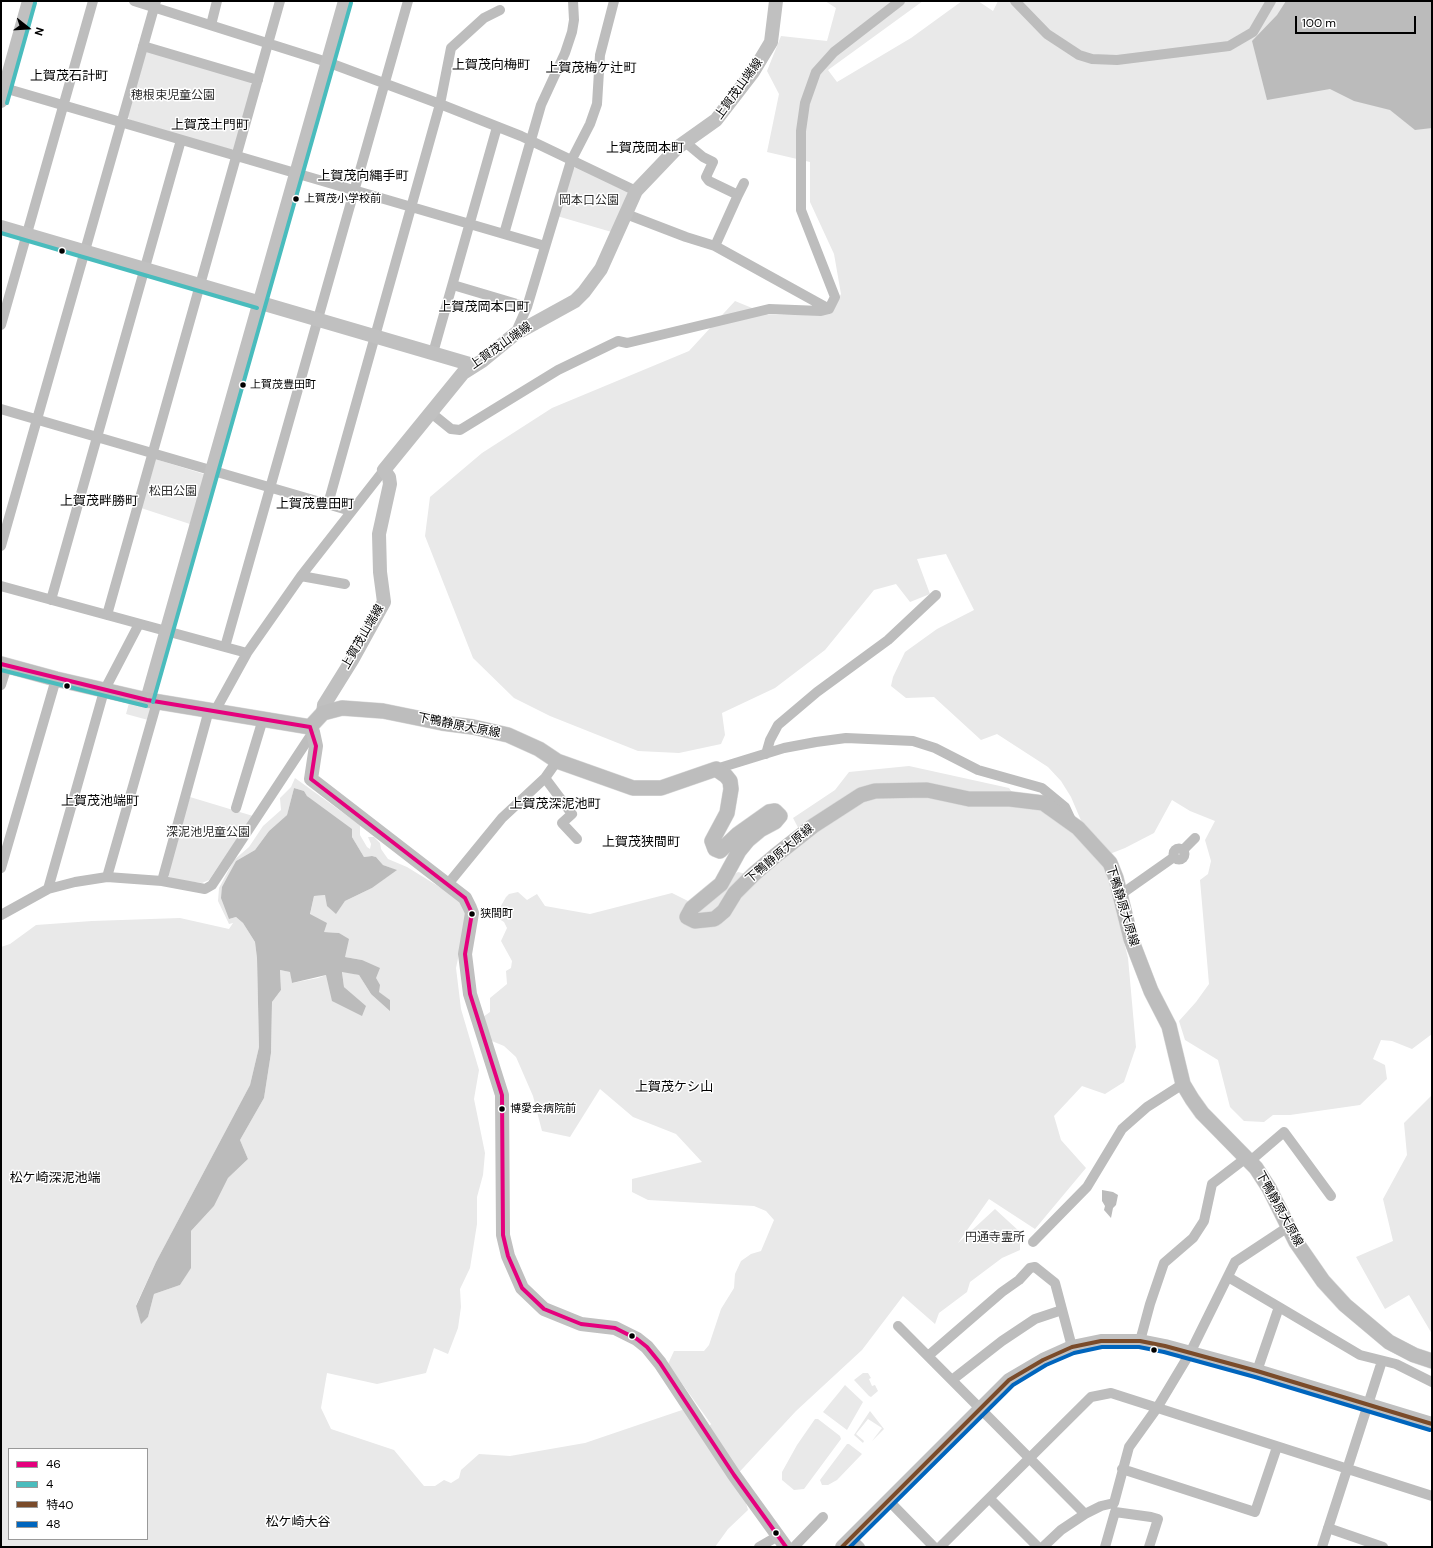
<!DOCTYPE html>
<meta charset="utf-8">
<style>
body{margin:0}
#map{position:relative;width:1433px;height:1548px;overflow:hidden;background:#fff;font-family:"DM Sans","Noto Sans JP",sans-serif}
canvas{display:block}
.frame{position:absolute;inset:0;border:2px solid #000;pointer-events:none}
.legend{position:absolute;left:8px;top:1448px;width:140px;height:92px;box-sizing:border-box;background:#fff;border:1px solid #999;margin:0;padding:5px 7px;list-style:none;font-size:12px;color:#000}
.legend li{display:flex;align-items:center;gap:8px;height:20px}
.legend b{width:20px;border:1px solid #999}
.north{position:absolute;left:8px;top:8px;width:40px;height:40px;-webkit-text-stroke:3px #fff;paint-order:stroke;rotate:107deg;font-size:11px;font-weight:700;line-height:16px;text-align:center;color:#000}
.north::after{content:'';display:block;margin:auto;width:14px;height:18px;background:#000;clip-path:polygon(50% 0,100% 100%,50% 72%,0 100%)}
.scale{position:absolute;left:1295px;top:16px;width:121px;height:18px;box-sizing:border-box;border:2px solid #000;border-top:0;padding-left:5px;font-size:12px;line-height:14px;white-space:nowrap;color:#000;-webkit-text-stroke:3px #fff;paint-order:stroke}
</style>
<div id="map">
<canvas width="1433" height="1548"></canvas>
<div class="frame"></div>
<ul class="legend">
<li><b style="height:5px;background:#e5007d"></b>46</li>
<li><b style="height:5px;background:#49bcbd"></b>4</li>
<li><b style="height:5px;background:#7a4b2a"></b>特40</li>
<li><b style="height:5px;background:#0065bd"></b>48</li>
</ul>
<div class="north">N</div>
<div class="scale">100 m</div>
</div>
<script>
const context = document.querySelector('canvas').getContext('2d');
context.lineJoin = 'round';
function fill(path, color) { context.fillStyle = color; context.fill(path, 'evenodd'); }
const toPath = rows => new Path2D(rows.map(r => 'M' + r).join(''));
function stroke(path, color, width, dash) { context.strokeStyle = color; context.lineWidth = width; context.lineCap = dash ? 'butt' : 'round'; context.setLineDash(dash || []); context.stroke(path); }
function write(font, color, halo, rows, align = 'center') {
  context.font = font + ' "DM Sans","Noto Sans JP",sans-serif'; context.lineWidth = 3; context.setLineDash([]); context.textBaseline = 'middle'; context.strokeStyle = halo; context.fillStyle = color; for (const [text, x, y, turn = 0] of rows) {
    context.save(); context.translate(x, y); context.rotate((+turn || 0) * Math.PI / 180); context.textAlign = isNaN(turn) ? turn : align; if (halo) context.strokeText(text, 0, 0); context.fillText(text, 0, 0); context.restore();
  }
}
fill(toPath([
 [825,1,923,1,828,70,837,82,911,38,962,1,978,1,993,11,998,1,1432,1,1432,1034,1412,1049,1392,1041,1381,1040,1373,1059,1385,1065,1387,1079,1360,1105,1290,1115,1273,1115,1264,1122,1244,1121,1230,1107,1218,1060,1185,1040,1179,1021,1196,1002,1209,984,1200,880,1208,874,1211,861,1205,840,1215,821,1190,811,1172,800,1154,833,1125,848,1107,855,1091,844,1071,797,1061,781,1048,767,997,734,981,740,934,697,906,698,891,686,893,677,905,652,937,629,974,610,946,554,917,559,930,594,910,602,896,584,874,590,825,650,775,688,722,713,725,735,721,744,679,753,638,751,550,716,514,698,473,658,425,536,430,497,482,453,552,408,689,351,735,301,769,315,830,314,841,294,834,254,810,202,810,162,767,152,779,94,767,71,781,36,827,41,836,8],
 [149,51,250,82,253,88,235,148,230,151,130,120,127,116,145,52],
 [576,167,632,194,615,233,557,216,571,170],
 [155,459,207,475,193,525,141,508],
 [129,703,148,706,151,711,148,720,126,714],
 [909,766,1009,788,1022,806,1047,811,1063,822,1112,874,1111,889,1128,958,1136,1047,1124,1082,1105,1094,1082,1086,1054,1116,1061,1140,1086,1168,1035,1229,989,1199,958,1243,995,1209,1020,1232,1020,1250,1002,1258,970,1282,967,1292,939,1313,935,1324,903,1296,862,1350,796,1411,732,1480,746,1503,748,1510,728,1529,715,1547,1,1547,1,947,10,944,36,925,92,921,180,918,229,929,233,923,229,924,218,901,219,888,234,860,249,847,263,826,281,810,280,798,291,787,295,778,360,825,360,835,367,847,370,849,371,844,368,837,374,837,380,843,381,849,388,859,407,867,459,899,465,908,466,920,456,968,461,1009,479,1070,474,1099,485,1153,483,1175,477,1197,477,1224,470,1268,460,1289,461,1307,458,1328,448,1354,434,1348,426,1373,377,1384,327,1373,321,1408,331,1429,394,1450,424,1486,435,1486,444,1480,451,1483,459,1478,461,1470,479,1454,510,1456,585,1443,685,1409,703,1435,711,1424,668,1364,674,1351,704,1351,709,1345,721,1309,734,1288,735,1274,741,1261,751,1254,761,1251,774,1220,766,1211,754,1206,648,1200,632,1192,632,1179,702,1162,676,1134,633,1117,600,1089,570,1137,542,1131,533,1096,516,1057,504,1046,487,1039,483,1017,490,1012,490,998,507,984,506,971,511,968,512,961,501,941,507,928,504,922,496,917,497,913,506,897,509,894,518,892,527,900,537,894,545,906,590,914,672,893,690,902,738,872,760,877,804,839,793,818,835,790,849,772],
 [294,788,304,791,307,796,352,837,364,857,372,856,376,857,383,865,396,870,372,888,345,901,336,913,325,895,314,896,310,915,324,932,339,933,345,957,362,960,378,992,390,1000,371,994,359,975,342,971,344,987,365,1006,326,975,318,978,292,983,291,972,280,970,281,990,272,1002,271,1053,264,1098,240,1140,248,1159,228,1178,214,1206,191,1231,191,1267,180,1285,154,1294,148,1317,141,1323,136,1305,156,1262,250,1085,259,1047,257,958,255,942,243,923,236,917,229,919,230,873,236,861,255,850,269,831,287,815],
 [9,1449,147,1449,147,1539,9,1539],
 [190,797,253,816,209,880,202,883,170,879,167,873],
 [1432,1095,1432,1334,1409,1295,1385,1309,1356,1257,1393,1241,1383,1199,1407,1155,1404,1123],
 [863,1373,868,1373,871,1378,869,1379,872,1386,875,1385,878,1391,871,1397,869,1396,854,1380],
 [845,1385,863,1402,847,1430,823,1412],
 [870,1411,884,1429,872,1441,882,1428,868,1419,856,1434,864,1441,863,1443,854,1435],
 [815,1419,818,1419,840,1436,841,1439,804,1489,794,1490,782,1480,782,1472,797,1445],
 [847,1444,849,1444,862,1454,837,1480,828,1485,822,1485,820,1480]
]), '#e9e9e9');
fill(toPath([
 [1286,1,1432,1,1432,128,1415,130,1390,110,1354,101,1330,89,1267,100,1252,41,1277,15],
 [294,788,304,791,307,796,352,829,352,837,364,857,372,856,376,857,383,865,397,870,372,888,345,901,336,914,327,906,325,895,314,896,310,914,327,923,324,932,339,933,349,939,345,957,362,960,380,968,376,978,380,985,379,992,390,1000,390,1011,371,994,359,975,342,972,344,987,366,1006,362,1016,332,1001,326,975,292,983,290,972,280,970,281,990,272,1002,271,1053,264,1098,240,1140,248,1159,228,1178,214,1206,191,1231,191,1268,180,1285,154,1294,148,1317,141,1324,136,1306,156,1262,250,1085,259,1047,257,958,255,942,243,923,236,917,229,919,221,898,222,887,236,861,255,850,269,831,287,815],
 [1102,1190,1113,1192,1118,1195,1116,1205,1113,1208,1111,1218,1104,1210,1105,1206,1102,1201]
]), '#bbb');
const primary = toPath([
 [1,664,56,679,147,700,310,727,323,713,342,708,383,711,442,723,473,727,508,735,539,749,557,761,633,788,661,788,716,769,726,776,730,781,731,789,727,813,712,841,715,849,720,851,738,834,769,812,775,811,780,816,775,822,760,830,748,840,739,851,721,884,692,908,687,917,695,921,714,919,717,917,724,911,735,893,754,874,775,856,813,826,861,795,875,791,927,790,969,799,1010,799,1043,803,1078,828,1110,863,1116,878,1131,939,1151,991,1169,1026,1183,1084,1192,1099,1202,1113,1256,1168,1269,1188,1296,1242,1323,1281,1345,1305,1389,1342,1414,1355,1432,1361]
]);
stroke(primary, '#dbdbdb', 16);
stroke(toPath([
 [134,1,327,62,440,104,521,136,636,191],
 [1015,1,1047,34,1079,55,1092,59,1117,60,1229,46,1253,32,1271,1],
 [211,25,217,1],
 [143,46,258,80],
 [1,87,545,246],
 [685,142,703,157,713,162,706,177,709,181,738,195,715,246],
 [738,195,744,183],
 [626,214,686,237,715,246,829,309,835,297,801,210,801,131,805,103,816,72,834,52,900,1],
 [504,234,541,105,565,53,572,32,574,20,573,1],
 [453,285,527,307],
 [1,325,93,1],
 [515,334,527,307,571,161,590,124,597,104,600,55,614,1],
 [433,353,497,127],
 [1,409,351,511],
 [430,412,451,429,460,430,558,370,618,341,627,343,769,309,821,311,829,309],
 [328,504,440,104,451,48,484,18,500,10],
 [1,546,156,1],
 [301,576,345,584],
 [1,586,247,653],
 [51,600,181,140],
 [107,615,280,1],
 [225,647,408,1],
 [1,685,7,666],
 [215,711,247,653,301,576,384,470],
 [766,754,770,740,778,725,817,692,888,640,936,595],
 [716,769,784,748,816,742,846,738,913,741,935,748,978,770,1042,788,1065,807,1072,822],
 [545,778,572,814,562,823,577,839],
 [236,808,263,719],
 '1173.5 854a5.5 5.5 0 1 1 11 0a5.5 5.5 0 1 1-11 0Z',
 [1183,850,1195,838],
 [1,868,56,679],
 [107,877,157,702],
 [162,881,209,710],
 [448,884,502,818,545,778,557,761],
 [48,889,104,691,139,624],
 [1120,895,1174,857],
 [1,915,48,889,75,882,107,877,162,881,205,889,212,885,313,732],
 [1249,1162,1284,1132,1331,1196],
 [1033,1242,1087,1187,1122,1129,1147,1107,1183,1084],
 [1228,1277,1279,1307,1257,1371],
 [1279,1307,1360,1355,1396,1364,1432,1382],
 [898,1326,1085,1514],
 [1140,1341,1150,1304,1164,1263,1193,1238,1204,1221,1212,1184,1246,1158],
 [928,1356,1002,1292,1019,1280,1030,1268,1035,1267,1055,1283,1072,1347],
 [952,1380,1002,1341,1035,1319,1062,1310],
 [1122,1469,1255,1512,1277,1447],
 [990,1499,1038,1547],
 [888,1500,934,1547],
 [1328,1528,1383,1547],
 [851,1538,860,1547],
 [759,1547,778,1536],
 [794,1547,823,1517],
 [940,1547,1091,1397,1111,1393,1432,1496],
 [1043,1547,1061,1530,1085,1514,1101,1506,1114,1503,1129,1447,1157,1408,1190,1353,1235,1262,1288,1227],
 [1105,1547,1115,1512,1151,1517,1158,1519,1149,1547],
 [1322,1547,1382,1361]
]), '#bdbdbd', 10);
stroke(toPath([
 [1,101,29,1],
 [1,227,473,365],
 [147,700,345,1],
 [323,713,324,705,352,660,384,602,380,572,379,534,390,484,389,477,384,470,463,373,482,361,515,334,575,301,584,292,601,269,636,191,678,147,716,120,753,72,771,42,776,1],
 [310,727,313,732,316,746,311,779,465,898,470,908,472,913,465,954,470,994,502,1095,503,1235,508,1256,522,1288,544,1309,581,1324,615,1328,637,1339,647,1347,660,1363,734,1475,786,1547],
 [842,1547,1009,1380,1043,1360,1072,1347,1101,1341,1140,1341,1165,1346,1257,1371,1432,1424]
]), '#c0c0c0', 14);
stroke(primary, '#bdbdbd', 15);
stroke(toPath([
 [1,664,147,700,310,727],
 [310,727,316,746,311,779,465,898,472,913,465,954,470,994,502,1095,503,1235,508,1256,522,1288,544,1309,581,1324,615,1328,637,1339,647,1347,660,1363,734,1475,786,1547]
]), '#e5007d', 4);
stroke(toPath([
 [7,103,35,3],
 [1,233,257,308],
 [1,670,146,706],
 [153,702,351,3]
]), '#49bcbd', 4);
stroke(toPath([
 [842,1547,1009,1380,1043,1360,1072,1347,1101,1341,1140,1341,1165,1346,1257,1371,1432,1424]
]), '#7a4b2a', 4);
stroke(toPath([
 [850,1547,1013,1385,1046,1365,1074,1353,1102,1347,1139,1347,1164,1352,1255,1377,1430,1430]
]), '#0065bd', 4);
for (const [x, y, r, color] of [
 [296,199,3.5,"#000"],
 [62,251,3.5,"#000"],
 [243,385,3.5,"#000"],
 [67,686,3.5,"#000"],
 [472,914,3.5,"#000"],
 [502,1109,3.5,"#000"],
 [632,1336,3.5,"#000"],
 [1154,1350,3.5,"#000"],
 [776,1533,3.5,"#000"]
]) { const dot = new Path2D(); dot.arc(x, y, r, 0, 2 * Math.PI); context.fillStyle = color; context.fill(dot); stroke(dot, '#fff', 1.5); }
write('11px', '#000', '#fff', [
 ["上賀茂小学校前",304,199],
 ["上賀茂豊田町",250,385],
 ["狭間町",480,914],
 ["博愛会病院前",510,1109]
], 'left');
write('12px', '#000', '#fff', [
 ["上賀茂山端線",739,89,-54],
 ["上賀茂山端線",501,346,-35],
 ["上賀茂山端線",363,637,-60],
 ["下鴨静原大原線",459,726,11],
 ["下鴨静原大原線",780,854,-40],
 ["下鴨静原大原線",1122,906,73],
 ["下鴨静原大原線",1279,1209,61]
]);
write('12px', '#2e2e2e', '#fff', [
 ["穂根束児童公園",173,96],
 ["岡本口公園",589,201],
 ["松田公園",173,492],
 ["深泥池児童公園",208,833],
 ["円通寺霊所",995,1238]
]);
write('13px', '#000', '#fff', [
 ["上賀茂向梅町",491,66],
 ["上賀茂梅ケ辻町",591,69],
 ["上賀茂石計町",69,77],
 ["上賀茂土門町",210,126],
 ["上賀茂岡本町",645,149],
 ["上賀茂向縄手町",363,177],
 ["上賀茂岡本口町",484,308],
 ["上賀茂畔勝町",99,502],
 ["上賀茂豊田町",315,505],
 ["上賀茂池端町",100,802],
 ["上賀茂深泥池町",555,805],
 ["上賀茂狭間町",641,843],
 ["上賀茂ケシ山",674,1088],
 ["松ケ崎深泥池端",55,1179],
 ["松ケ崎大谷",298,1523]
]);
</script>
